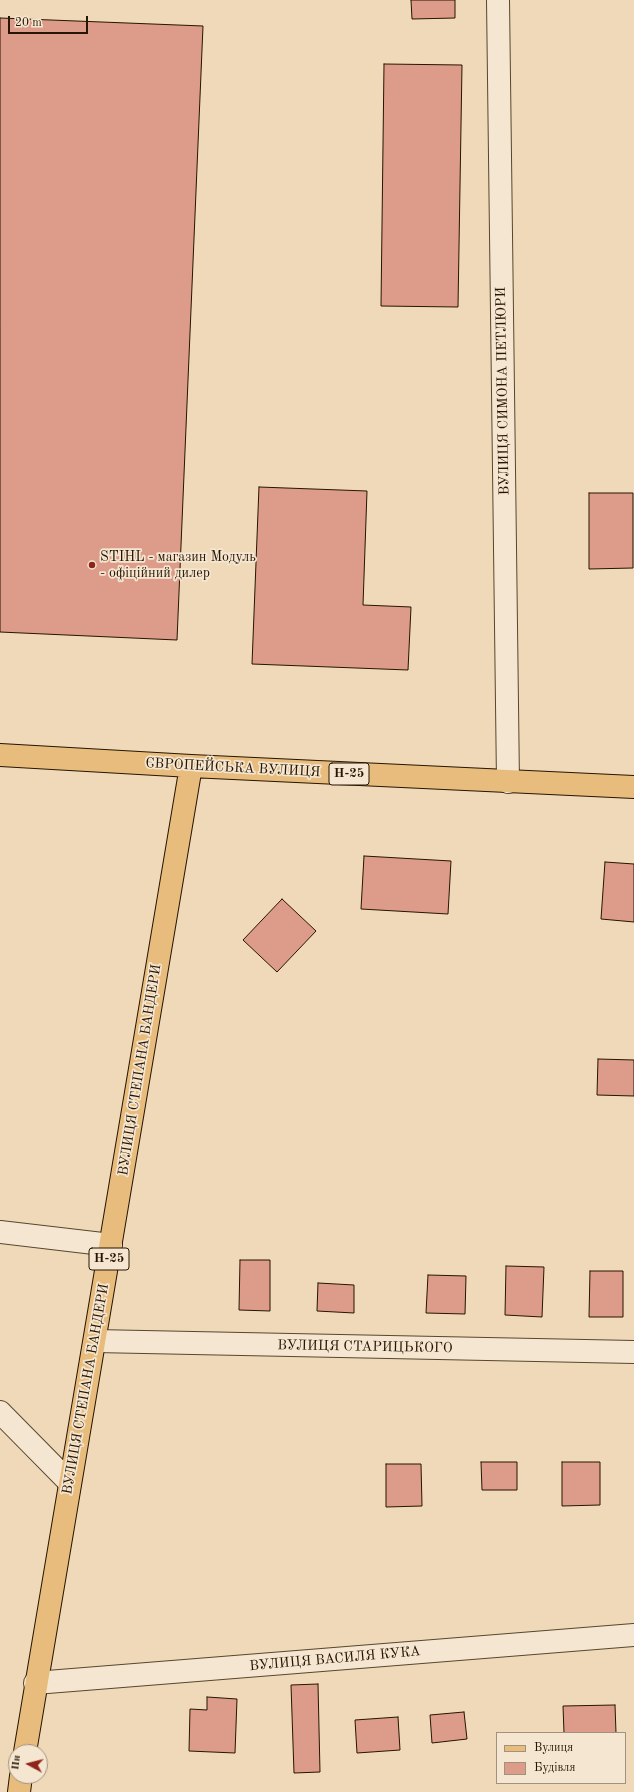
<!DOCTYPE html>
<meta charset="utf-8">
<style>
body{margin:0}
#map{position:relative;width:634px;height:1792px;overflow:hidden;background:#efd9b8;font-family:"Old Standard TT",serif}
canvas{display:block}
.legend{position:absolute;left:496px;top:1732px;width:130px;height:52px;box-sizing:border-box;background:#f5e6d1;border:1px solid #a2927d;margin:0;padding:5px 7px;list-style:none;font-size:12px;color:#261500}
.legend li{display:flex;align-items:center;gap:8px;height:20px}
.legend b{width:20px;border:1px solid #a2927d}
.north{position:absolute;left:8px;top:1744px;width:40px;height:40px;box-sizing:border-box;background:#f5e6d1;border:1px solid #a2927d;border-radius:50%;rotate:277deg;font-size:11px;font-weight:700;line-height:16px;text-align:center;color:#261500}
.north::after{content:'';display:block;margin:auto;width:14px;height:18px;background:#8f2418;clip-path:polygon(50% 0,100% 100%,50% 72%,0 100%)}
.scale{position:absolute;left:8px;top:16px;width:80px;height:18px;box-sizing:border-box;border:2px solid #261500;border-top:0;padding-left:5px;font-size:12px;line-height:14px;white-space:nowrap;color:#261500;-webkit-text-stroke:3px #f5e6d1;paint-order:stroke}
</style>
<div id="map">
<canvas width="634" height="1792"></canvas>
<ul class="legend">
<li><b style="height:5px;background:#e8bc7c"></b>Вулиця</li>
<li><b style="height:11px;background:#dd9b8a"></b>Будівля</li>
</ul>
<div class="north">Пн</div>
<div class="scale">20 m</div>
</div>
<script>
const context = document.querySelector('canvas').getContext('2d');
context.lineJoin = 'round';
function fill(path, color) { context.fillStyle = color; context.fill(path, 'evenodd'); }
const toPath = rows => new Path2D(rows.map(r => 'M' + r).join(''));
function stroke(path, color, width, dash) { context.strokeStyle = color; context.lineWidth = width; context.lineCap = dash ? 'butt' : 'round'; context.setLineDash(dash || []); context.stroke(path); }
function write(font, color, halo, rows, align = 'center') {
  context.font = font + ' "Old Standard TT",serif'; context.lineWidth = 3.5; context.setLineDash([]); context.textBaseline = 'middle'; context.strokeStyle = halo; context.fillStyle = color; for (const [text, x, y, turn = 0] of rows) {
    context.save(); context.translate(x, y); context.rotate((+turn || 0) * Math.PI / 180); context.textAlign = isNaN(turn) ? turn : align; if (halo) context.strokeText(text, 0, 0); context.fillText(text, 0, 0); context.restore();
  }
}
const building = toPath([
 [411,0,455,0,455,18,412,19,411,0],
 [0,18,203,26,177,640,0,632,0,18],
 [384,64,462,65,458,307,381,306,384,64],
 [259,487,367,491,363,605,411,607,408,670,252,664,259,487],
 [589,493,633,493,633,568,589,569,589,493],
 [364,856,451,861,448,914,361,909,364,856],
 [605,862,634,864,634,922,601,919,605,862],
 [282,899,316,931,277,972,243,940,282,899],
 [598,1059,634,1060,634,1096,597,1095,598,1059],
 [240,1260,270,1260,270,1311,239,1310,240,1260],
 [506,1266,544,1267,542,1317,505,1315,506,1266],
 [590,1271,623,1271,623,1317,589,1317,590,1271],
 [428,1275,466,1276,465,1314,426,1313,428,1275],
 [318,1283,354,1285,354,1313,317,1311,318,1283],
 [481,1462,517,1462,517,1490,482,1490,481,1462],
 [562,1462,600,1462,600,1505,562,1506,562,1462],
 [386,1464,421,1464,422,1506,386,1507,386,1464],
 [318,1684,320,1772,294,1773,291,1685,318,1684],
 [207,1697,237,1699,235,1753,189,1751,190,1709,207,1710,207,1697],
 [615,1705,616,1733,564,1733,563,1706,615,1705],
 [464,1712,467,1739,432,1743,430,1715,464,1712],
 [398,1717,400,1750,357,1753,355,1720,398,1717]
]);
fill(building, '#dd9b8a');
stroke(building, '#261500', 1);
const minor = toPath([
 [498,0,508,782],
 [0,1232,111,1245],
 [95,1341,634,1352],
 [0,1412,70,1483],
 [35,1683,634,1635]
]);
const major = toPath([
 [0,755,191,766,634,787],
 [25,1752,191,766],
 [19,1792,21,1776]
]);
stroke(minor, '#58462e', 24);
stroke(major, '#261500', 24);
stroke(minor, '#f5e6d1', 22);
stroke(major, '#e8bc7c', 22);
for (const [x, y, r, color] of [
 [92,565,4,"#8f2418"]
]) { const dot = new Path2D(); dot.arc(x, y, r, 0, 2 * Math.PI); context.fillStyle = color; context.fill(dot); stroke(dot, '#f5e6d1', 1.5); }
for (const [x, y, w] of [
 [349,774,40],
 [109,1259,40]
]) { const box = new Path2D(); box.roundRect(x - w / 2, y - 11, w, 22, 3); context.fillStyle = '#f5e6d1'; context.fill(box); stroke(box, '#261500', 1); }
write('bold 13px', '#261500', null, [
 ["Н-25",349,774],
 ["Н-25",109,1259]
]);
write('14px', '#261500', '#f5e6d1', [
 ["ВУЛИЦЯ СИМОНА ПЕТЛЮРИ",503,391,-91],
 ["ЄВРОПЕЙСЬКА ВУЛИЦЯ",233,768,3],
 ["ВУЛИЦЯ СТЕПАНА БАНДЕРИ",140,1070,-81],
 ["ВУЛИЦЯ СТАРИЦЬКОГО",365,1347,1],
 ["ВУЛИЦЯ СТЕПАНА БАНДЕРИ",86,1389,-80],
 ["ВУЛИЦЯ ВАСИЛЯ КУКА",335,1659,-5]
]);
write('14px', '#261500', '#f5e6d1', [
 ["STIHL - магазин Модуль",100,557],
 ["- офіційний дилер",100,573]
], 'left');
</script>
